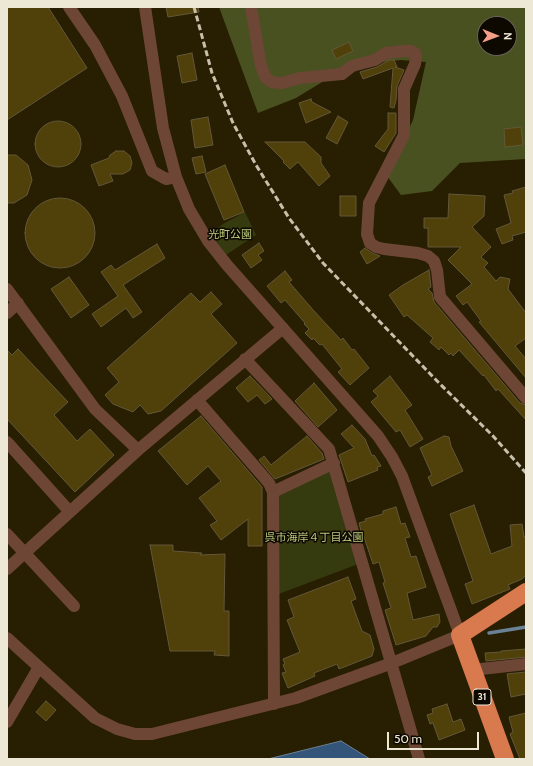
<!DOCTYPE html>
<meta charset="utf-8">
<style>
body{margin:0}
#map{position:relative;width:533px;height:766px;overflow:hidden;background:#281e01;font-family:Cabin,sans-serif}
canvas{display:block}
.frame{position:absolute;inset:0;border:8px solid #ede7d5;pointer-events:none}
.north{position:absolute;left:477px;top:16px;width:40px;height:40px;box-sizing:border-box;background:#0d0901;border:1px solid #676256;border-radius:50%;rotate:91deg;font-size:11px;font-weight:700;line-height:16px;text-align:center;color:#ede7d5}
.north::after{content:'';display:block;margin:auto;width:14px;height:18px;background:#f49e88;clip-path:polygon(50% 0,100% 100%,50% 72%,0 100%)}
.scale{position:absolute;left:387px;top:732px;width:92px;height:18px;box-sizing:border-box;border:2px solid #ede7d5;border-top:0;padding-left:5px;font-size:12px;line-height:14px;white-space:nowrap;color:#ede7d5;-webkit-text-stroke:3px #0d0901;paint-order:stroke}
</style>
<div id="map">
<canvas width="533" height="766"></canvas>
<div class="frame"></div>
<div class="north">N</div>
<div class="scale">50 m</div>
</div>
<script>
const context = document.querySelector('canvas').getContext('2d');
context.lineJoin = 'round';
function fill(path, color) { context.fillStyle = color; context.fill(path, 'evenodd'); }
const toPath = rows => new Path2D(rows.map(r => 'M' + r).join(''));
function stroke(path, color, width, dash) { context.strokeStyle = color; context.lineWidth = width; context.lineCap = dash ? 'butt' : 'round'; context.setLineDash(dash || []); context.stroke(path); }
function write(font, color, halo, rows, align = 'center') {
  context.font = font + ' Cabin,"Noto Sans JP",sans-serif'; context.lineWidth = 3; context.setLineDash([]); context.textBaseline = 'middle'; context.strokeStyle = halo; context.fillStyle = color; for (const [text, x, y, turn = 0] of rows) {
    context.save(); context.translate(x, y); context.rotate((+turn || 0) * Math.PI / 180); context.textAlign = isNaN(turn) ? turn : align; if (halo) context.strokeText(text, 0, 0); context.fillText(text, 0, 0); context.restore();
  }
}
fill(toPath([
 [245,212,256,235,223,257,207,236,223,224],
 [333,466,361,563,276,595,275,493]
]), '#353a0f');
fill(toPath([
 [219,7,526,7,526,159,460,163,432,191,401,195,387,176,413,120,426,62,401,60,350,65,296,98,258,113],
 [485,24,509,24,509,48,485,48]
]), '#4a5120');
const water = toPath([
 [341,741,370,759,268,759,341,741]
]);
fill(water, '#335579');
stroke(water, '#6b8195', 1);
stroke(toPath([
 [489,633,526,627]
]), '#6b8195', 3.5);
const building = toPath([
 [7,7,48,7,87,68,7,120,7,7],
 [166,7,198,7,199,12,168,17,166,7],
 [349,42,353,51,336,59,332,50,349,42],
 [192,53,197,80,182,83,177,56,192,53],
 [389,60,394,60,397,67,395,67,404,70,397,86,396,100,394,108,390,107,393,68,363,79,360,72,377,67,389,60],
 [311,99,312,102,331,112,306,123,299,103,311,99],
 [388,113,396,113,396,133,384,152,375,146,388,129,388,113],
 [338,116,348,122,337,144,326,138,338,116],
 [208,117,213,145,195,148,191,120,208,117],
 '35 144a23 23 0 1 1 46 0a23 23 0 1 1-46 0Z',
 [521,127,523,145,505,147,504,129,521,127],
 [265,142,305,142,321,157,321,163,330,176,319,186,298,162,290,169,283,162,284,161,265,142],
 [116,151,124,151,130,156,132,163,130,170,123,174,110,174,113,181,99,186,91,165,109,158,110,155,116,151],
 [7,155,16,155,28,165,32,180,27,195,14,203,7,203,7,155],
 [202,156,206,172,196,174,192,158,202,156],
 [225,165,244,212,224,220,205,174,225,165],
 [526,187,526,232,512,236,513,240,502,244,496,229,511,223,504,195,513,193,512,191,526,187],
 [449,194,485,196,484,216,472,227,491,247,481,257,488,263,484,267,496,281,500,277,510,279,508,289,526,313,526,338,515,346,526,359,526,378,479,322,481,321,467,302,463,305,456,296,472,284,448,260,461,247,428,247,428,228,424,228,424,218,448,218,449,194],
 [340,196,356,196,356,216,340,216,340,196],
 '25 233a35 35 0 1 1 70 0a35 35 0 1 1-70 0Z',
 [259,243,264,251,258,255,262,260,251,268,242,255,259,243],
 [157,244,165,258,123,285,142,312,133,318,126,308,101,327,92,314,118,296,101,272,111,265,115,270,157,244],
 [365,248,372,253,380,256,367,264,360,252,365,248],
 [429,270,431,287,428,289,432,293,434,302,520,403,526,405,526,420,498,389,496,391,484,375,483,376,459,350,453,356,451,353,449,355,441,347,439,350,430,342,433,338,407,315,404,317,389,295,403,285,429,270],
 [285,271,292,280,289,282,314,311,341,340,343,338,352,350,354,349,369,368,350,385,338,372,342,369,322,344,320,345,313,338,312,340,305,333,309,329,304,324,305,323,285,300,281,303,267,286,285,271],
 [69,277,89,305,71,318,51,289,69,277],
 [211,292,222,304,211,314,237,343,161,411,148,414,140,405,133,412,113,404,105,395,119,382,107,368,191,293,200,302,211,292],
 [18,349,68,402,54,415,77,441,90,429,114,455,75,492,7,419,7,350,12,355,18,349],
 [250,376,272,399,265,404,257,395,248,402,236,388,250,376],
 [390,376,412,405,405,410,423,439,410,447,400,430,396,432,371,402,378,396,373,391,390,376],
 [314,383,337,410,318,427,295,401,314,383],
 [201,416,262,487,262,546,248,546,248,519,221,540,210,525,217,521,199,498,221,481,208,466,187,485,158,451,201,416],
 [352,425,365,439,372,456,374,455,381,466,377,467,378,470,348,482,339,455,354,448,341,434,352,425],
 [307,436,322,453,324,459,275,479,259,460,264,456,271,465,307,436],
 [444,436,449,437,451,446,463,471,432,486,428,477,432,475,420,448,444,436],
 [474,505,491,554,512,546,510,525,522,524,524,537,526,536,526,575,522,579,508,585,510,589,472,604,465,584,473,581,450,514,474,505],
 [396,507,401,524,405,523,410,537,405,538,411,557,416,556,426,587,407,593,413,620,439,614,440,622,437,627,433,627,426,636,396,645,385,610,391,608,383,583,385,582,379,562,373,564,363,534,362,535,359,523,366,521,365,519,383,514,383,511,396,507],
 [150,545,173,545,173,551,202,553,200,555,225,554,224,611,229,611,229,656,214,655,215,651,170,651,150,545],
 [348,577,356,599,351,601,362,631,370,635,374,649,372,656,339,669,337,664,314,673,315,676,288,688,282,673,286,672,283,665,285,664,283,659,300,652,287,620,294,617,288,600,348,577],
 [526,649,526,657,486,661,485,653,501,652,501,651,526,649],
 [526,672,526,694,511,697,507,674,526,672],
 [46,701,56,710,46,721,36,712,46,701],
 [447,704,453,722,461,719,465,730,439,740,433,723,430,724,427,715,433,713,432,709,447,704],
 [526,713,526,759,520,759,510,734,513,732,509,717,526,713]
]);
fill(building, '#504009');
stroke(building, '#635839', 1);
stroke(toPath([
 [69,7,95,45,122,96,152,171,166,179,176,177],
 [251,7,261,66,266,78,272,82,282,83,300,78,342,74,352,66,375,60,386,53,404,51,411,51,415,53,416,57,415,64,404,89,404,135,369,203,367,234,370,243,376,247,384,249,418,253,428,256,434,261,437,270,440,297,526,398],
 [7,289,95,409,138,450],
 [7,313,18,303],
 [245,359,329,449,419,759],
 [197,400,269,483,273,492,274,704],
 [7,442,70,512],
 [273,492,334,463],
 [7,534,74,606],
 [7,569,138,450,283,328],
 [7,638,95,718,117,729,135,734,152,734,296,698,392,663,460,635,402,476,392,457,378,436,227,265,208,241,189,209,176,177,163,128,145,7],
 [472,670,526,664],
 [7,722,39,667]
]), '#6d4636', 12);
stroke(toPath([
 [505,759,460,635,526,592]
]), '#d8794e', 18);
stroke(toPath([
 [194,7,212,73,233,123,256,165,289,218,323,263,439,383,493,436,526,473]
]), '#c7c0ac', 3, [6, 3]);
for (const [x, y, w] of [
 [482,697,18]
]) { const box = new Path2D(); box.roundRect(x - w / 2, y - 8, w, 16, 3); context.fillStyle = '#0d0901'; context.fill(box); stroke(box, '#ede7d5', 1); }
write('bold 10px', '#ede7d5', null, [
 ["31",482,697]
]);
write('11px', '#bcc97b', '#0d0901', [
 ["光町公園",230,235],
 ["呉市海岸４丁目公園",314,538]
]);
</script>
